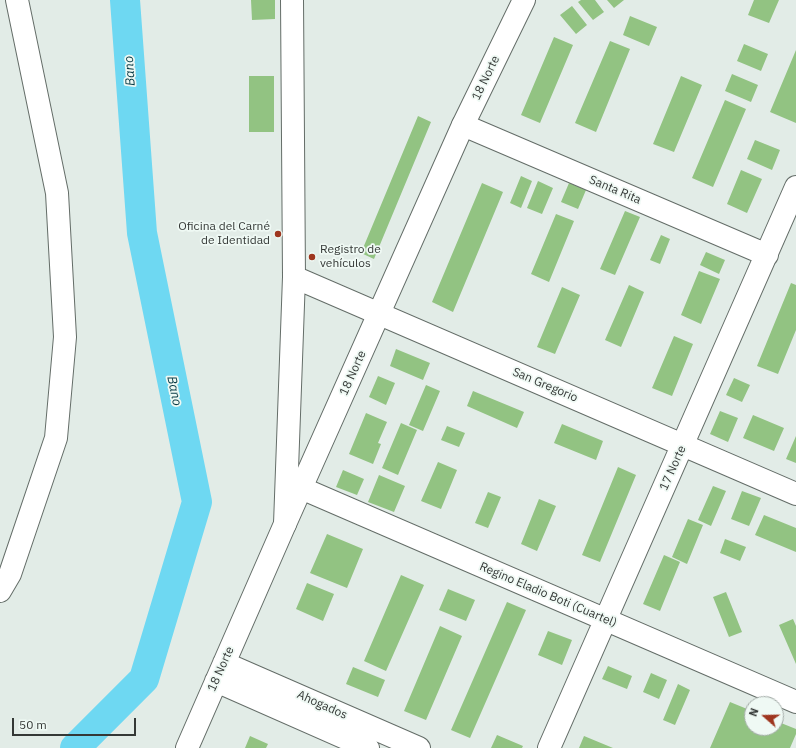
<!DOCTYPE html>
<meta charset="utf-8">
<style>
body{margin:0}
#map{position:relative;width:796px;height:748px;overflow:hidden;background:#e2ece7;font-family:"IBM Plex Sans",sans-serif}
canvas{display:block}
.north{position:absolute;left:744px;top:696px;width:40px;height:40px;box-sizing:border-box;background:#eff9f4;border:1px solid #a4aca8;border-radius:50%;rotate:290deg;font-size:11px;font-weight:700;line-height:16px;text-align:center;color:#343836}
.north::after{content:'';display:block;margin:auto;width:14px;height:18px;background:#9e351e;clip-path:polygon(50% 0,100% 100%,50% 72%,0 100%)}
.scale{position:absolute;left:12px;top:718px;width:124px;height:18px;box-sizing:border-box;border:2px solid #343836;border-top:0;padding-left:5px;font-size:12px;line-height:14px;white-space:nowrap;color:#343836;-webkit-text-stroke:3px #eff9f4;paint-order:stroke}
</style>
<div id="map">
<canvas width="796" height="748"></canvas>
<div class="north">N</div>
<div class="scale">50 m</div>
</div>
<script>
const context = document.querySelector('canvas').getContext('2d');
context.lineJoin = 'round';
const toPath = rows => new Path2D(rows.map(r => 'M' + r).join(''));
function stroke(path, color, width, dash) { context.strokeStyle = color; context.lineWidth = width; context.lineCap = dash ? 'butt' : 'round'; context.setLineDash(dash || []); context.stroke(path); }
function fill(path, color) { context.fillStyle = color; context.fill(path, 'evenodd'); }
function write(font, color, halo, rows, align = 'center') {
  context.font = font + ' "IBM Plex Sans",sans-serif'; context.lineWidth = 3.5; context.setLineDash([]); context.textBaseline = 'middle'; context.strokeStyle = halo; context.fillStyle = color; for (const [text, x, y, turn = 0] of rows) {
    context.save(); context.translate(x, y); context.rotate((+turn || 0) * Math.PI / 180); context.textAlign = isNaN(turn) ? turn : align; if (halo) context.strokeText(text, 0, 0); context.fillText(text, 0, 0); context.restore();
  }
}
stroke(toPath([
 [75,748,144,679,197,502,142,233,125,0]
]), '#6ed8f2', 30);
fill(toPath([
 [251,0,275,0,275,19,252,20],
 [581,0,595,0,604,12,593,20,578,2],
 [607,0,624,0,614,8],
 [754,0,779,0,769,23,748,15],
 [572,6,587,25,576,34,560,15],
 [630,16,657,27,649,46,623,35],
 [554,37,573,45,540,123,521,115],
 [610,41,630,49,596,132,575,123],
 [744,44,768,54,761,71,737,61],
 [796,50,796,123,770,112],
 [732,74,758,85,751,102,725,91],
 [249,76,274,76,274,132,249,132],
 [681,76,702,85,674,152,653,144],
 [725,100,746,109,713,187,692,178],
 [418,116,431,122,374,259,361,253],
 [755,140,780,150,772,170,747,159],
 [741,170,762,179,747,213,727,204],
 [521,176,532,181,521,208,510,203],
 [538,181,553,188,542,214,527,208],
 [482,183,503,192,453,312,432,302],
 [569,183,586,190,578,209,561,202],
 [625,211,640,217,615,275,600,269],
 [556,214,574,221,549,282,531,274],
 [661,235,670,239,660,264,650,260],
 [706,252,725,260,719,274,700,265],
 [699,271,720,279,701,324,681,315],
 [791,283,796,285,796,330,778,374,757,366],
 [629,285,644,292,621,347,605,340],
 [562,287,580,295,555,354,537,347],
 [674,336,693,344,672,396,652,388],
 [396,349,430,363,423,380,390,366],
 [378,376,395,383,386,405,369,397],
 [734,378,750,385,742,402,726,395],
 [426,385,440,391,423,431,409,425],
 [473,391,524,412,517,428,467,406],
 [720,411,738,418,728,442,710,434],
 [366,413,387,422,378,443,381,444,373,464,349,454],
 [753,415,784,428,774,451,743,438],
 [401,423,417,430,398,475,382,468],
 [562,424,603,441,596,460,554,443],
 [447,426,465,433,459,447,441,440],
 [796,436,796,463,786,459],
 [438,462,457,470,441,509,421,501],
 [618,467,636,475,600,562,582,555],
 [343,470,364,479,357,495,336,487],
 [379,475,405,486,394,512,368,502],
 [713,486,726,491,711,526,698,520],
 [742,491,761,498,749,526,731,519],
 [488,492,501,497,488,528,475,523],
 [539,499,556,506,537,551,521,544],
 [764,515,796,528,796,552,755,535],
 [688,519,703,525,687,564,672,557],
 [327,534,363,549,347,588,310,573],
 [725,539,746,547,740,561,720,553],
 [664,555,680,562,660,611,643,604],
 [401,575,424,585,386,671,364,661],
 [307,583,334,594,323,621,296,609],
 [448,589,475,600,466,621,439,610],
 [726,592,742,632,729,637,713,597],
 [507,602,526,610,470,738,451,730],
 [793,619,796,626,796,664,779,625],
 [440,626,462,636,426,720,404,711],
 [548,631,572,640,562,665,538,655],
 [608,666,632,676,627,689,602,679],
 [353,667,385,680,378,697,346,684],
 [651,673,667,680,659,699,643,692],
 [678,684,690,690,675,725,663,720],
 [730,702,752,711,752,728,776,728,776,721,796,729,796,734,790,748,710,748],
 [497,735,523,746,522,748,491,748],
 [250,736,268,744,266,748,245,748],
 [584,736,613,748,579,748]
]), '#92c382');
const minor = toPath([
 [463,125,767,255],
 [294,277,796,494],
 [301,488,796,702],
 [285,524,294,277,292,0],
 [0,591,10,574,56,438,65,337,57,193,17,0],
 [549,748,796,187]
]);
const major = toPath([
 [224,663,419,748],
 [216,681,368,748],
 [187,748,285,524,463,125,524,0]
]);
stroke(minor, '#646d68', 24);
stroke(major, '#646d68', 24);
stroke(minor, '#fff', 22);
stroke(major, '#fff', 22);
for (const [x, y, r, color] of [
 [278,234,4,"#9e351e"],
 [312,257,4,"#9e351e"]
]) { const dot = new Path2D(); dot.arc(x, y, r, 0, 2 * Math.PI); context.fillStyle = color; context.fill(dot); stroke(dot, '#eff9f4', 1.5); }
write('12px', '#343836', '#eff9f4', [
 ["18 Norte",486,78,-64],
 ["Santa Rita",615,190,23],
 ["18 Norte",353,373,-66],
 ["San Gregorio",545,385,23],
 ["17 Norte",673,468,-66],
 ["Regino Eladio Boti (Cuartel)",548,595,23],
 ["18 Norte",221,669,-66],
 ["Ahogados",322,705,24]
]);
write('12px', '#343836', '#eff9f4', [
 ["Oficina del Carné",270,227],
 ["de Identidad",270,241],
 ["Registro de",320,250,"left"],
 ["vehículos",320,264,"left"]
], 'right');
write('italic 13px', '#073a45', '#eff9f4', [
 ["Bano",130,71,-94],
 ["Bano",174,391,78]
]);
</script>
